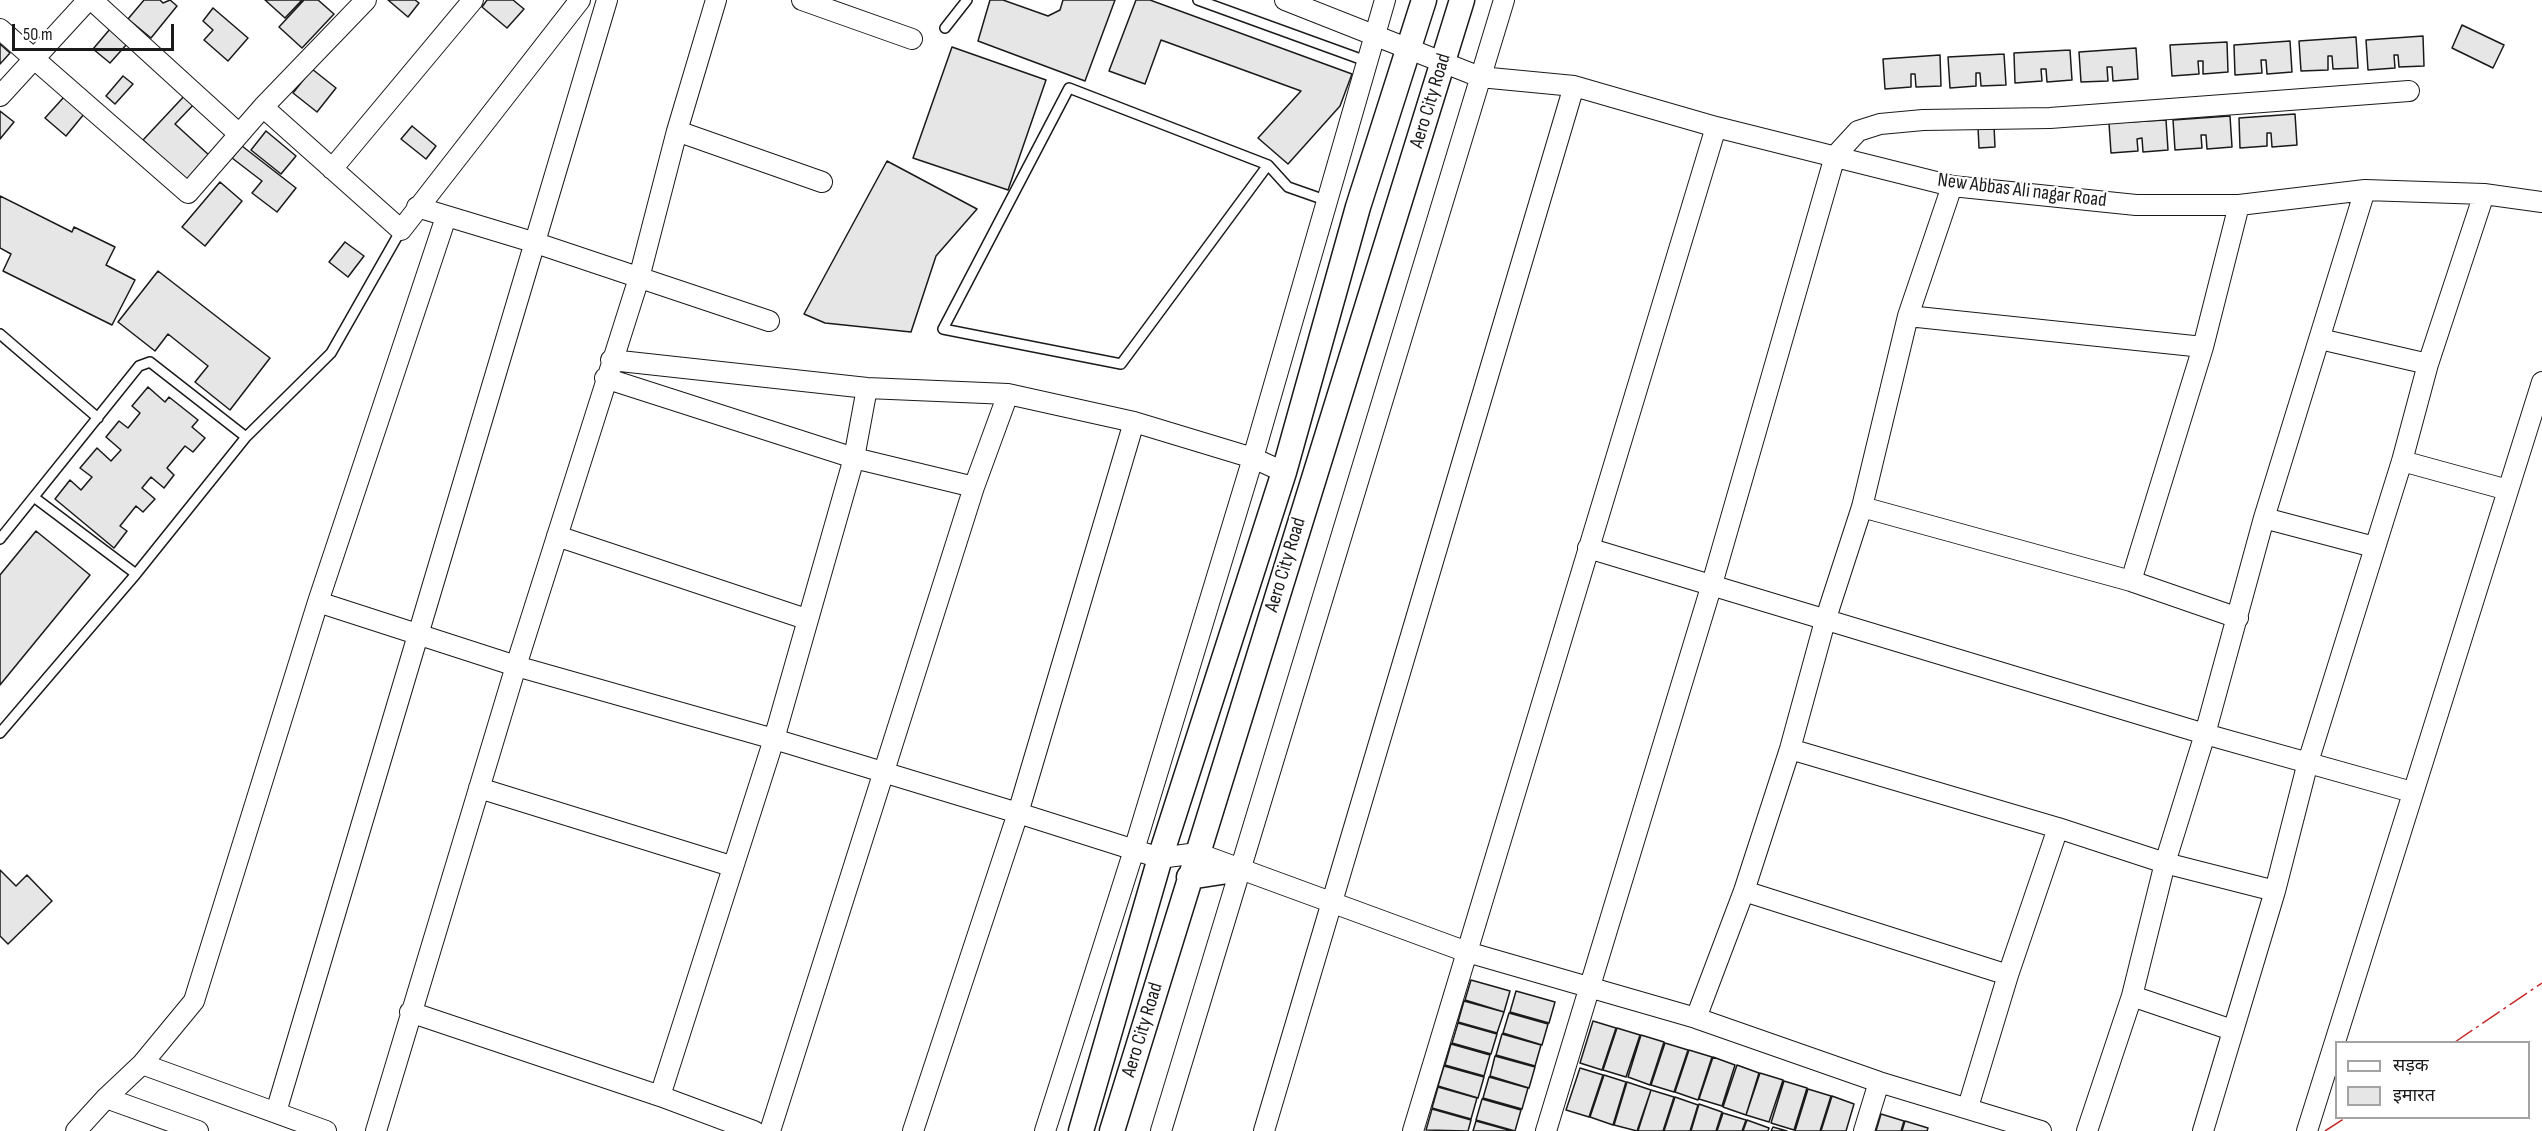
<!DOCTYPE html>
<meta charset="utf-8">
<style>
body{margin:0}
#map{position:relative;width:2542px;height:1131px;overflow:hidden;background:#fff;font-family:"Sofia Sans Condensed","Noto Sans Devanagari",sans-serif}
canvas{display:block}
.legend{position:absolute;left:2335px;top:1041px;width:195px;height:78px;box-sizing:border-box;background:#fff;border:2px solid #a3a3a3;margin:0;padding:8px 10px;list-style:none;font-size:18px;color:#1a1a1a}
.legend li{display:flex;align-items:center;gap:12px;height:30px}
.legend b{width:30px;border:2px solid #a3a3a3}
.scale{position:absolute;left:12px;top:24px;width:162px;height:27px;box-sizing:border-box;border:3px solid #1a1a1a;border-top:0;padding-left:8px;font-size:18px;line-height:21px;white-space:nowrap;color:#1a1a1a;-webkit-text-stroke:4px #fff;paint-order:stroke}
</style>
<div id="map">
<canvas width="2542" height="1131"></canvas>
<ul class="legend">
<li><b style="height:8px;background:#fff"></b>सड़क</li>
<li><b style="height:16px;background:#e6e6e6"></b>इमारत</li>
</ul>
<div class="scale">50 m</div>
</div>
<script>
const context = document.querySelector('canvas').getContext('2d');
context.lineJoin = 'round';
function fill(path, color) { context.fillStyle = color; context.fill(path, 'evenodd'); }
const toPath = rows => new Path2D(rows.map(r => 'M' + r).join(''));
function stroke(path, color, width, dash) { context.strokeStyle = color; context.lineWidth = width; context.lineCap = dash ? 'butt' : 'round'; context.setLineDash(dash || []); context.stroke(path); }
function write(font, color, halo, rows, align = 'center') {
  context.font = font + ' "Sofia Sans Condensed",sans-serif'; context.lineWidth = 4.5; context.setLineDash([]); context.textBaseline = 'middle'; context.strokeStyle = halo; context.fillStyle = color; for (const [text, x, y, turn = 0] of rows) {
    context.save(); context.translate(x, y); context.rotate((+turn || 0) * Math.PI / 180); context.textAlign = isNaN(turn) ? turn : align; if (halo) context.strokeText(text, 0, 0); context.fillText(text, 0, 0); context.restore();
  }
}
const building = toPath([
 [144,0,160,0,163,3,170,0,177,6,151,38,128,19,144,0],
 [265,0,302,0,285,18,265,0],
 [304,0,318,0,334,14,302,48,279,27,304,0],
 [388,0,415,0,419,3,408,17,388,0],
 [487,0,513,0,524,9,507,28,482,7,487,0],
 [990,0,1003,0,1048,16,1060,10,1063,0,1115,0,1085,81,978,41,990,0],
 [1136,0,1150,0,1352,74,1340,106,1288,164,1258,138,1301,91,1161,40,1145,84,1109,71,1136,0],
 [213,8,248,38,228,61,204,40,213,30,203,21,213,8],
 [2462,25,2504,45,2493,68,2452,48,2462,25],
 [110,29,127,44,110,63,93,49,110,29],
 [2423,36,2424,66,2399,67,2398,55,2394,55,2395,68,2368,70,2366,40,2423,36],
 [2356,37,2358,68,2333,69,2332,56,2328,56,2328,70,2301,71,2299,41,2356,37],
 [2290,41,2292,72,2267,74,2266,60,2261,60,2262,73,2235,75,2234,45,2290,41],
 [2227,42,2228,72,2203,74,2203,61,2198,61,2199,74,2172,76,2170,45,2227,42],
 [0,44,10,53,0,64,0,44],
 [952,47,1046,80,1008,190,913,158,952,47],
 [2136,48,2138,79,2113,81,2112,67,2107,67,2108,81,2081,82,2079,52,2136,48],
 [2070,50,2072,80,2047,82,2046,69,2041,69,2042,81,2015,83,2014,53,2070,50],
 [2004,54,2006,85,1981,86,1980,73,1976,73,1976,86,1950,88,1948,57,2004,54],
 [1940,55,1941,86,1916,87,1915,74,1911,74,1911,87,1885,89,1883,59,1940,55],
 [312,69,336,88,317,112,293,93,312,69],
 [123,76,133,84,115,104,106,96,123,76],
 [187,93,197,101,175,124,210,156,187,181,143,140,187,93],
 [64,97,84,114,66,136,45,118,64,97],
 [0,111,14,122,0,139,0,111],
 [2295,114,2297,145,2272,147,2271,133,2267,133,2267,146,2240,148,2239,118,2295,114],
 [2230,116,2232,147,2207,149,2206,135,2201,135,2202,148,2175,150,2173,120,2230,116],
 [2166,120,2168,150,2143,152,2142,138,2137,139,2138,151,2111,153,2109,123,2166,120],
 [412,126,436,146,426,159,401,139,412,126],
 [1994,126,1995,147,1979,148,1978,127,1994,126],
 [266,131,296,156,281,174,251,150,266,131],
 [242,146,296,188,277,212,252,193,262,181,232,158,242,146],
 [887,161,977,209,936,256,911,332,825,323,804,314,887,161],
 [220,182,242,201,205,246,182,227,220,182],
 [0,196,72,232,74,227,115,247,106,265,135,280,112,325,3,271,11,254,0,248,0,196],
 [345,242,364,256,348,277,329,262,345,242],
 [158,271,270,358,230,410,195,382,208,366,168,334,155,351,118,322,158,271],
 [148,387,165,402,169,397,198,420,192,427,205,438,193,452,185,446,167,468,174,475,164,488,151,477,142,488,155,499,143,512,136,506,120,526,127,531,114,548,55,499,70,480,81,490,92,477,80,468,97,448,111,461,121,450,106,437,119,421,128,428,140,413,132,406,148,387],
 [36,531,90,575,0,685,0,575,36,531],
 [0,870,16,886,27,875,52,901,8,944,0,936,0,870],
 [1471,980,1510,991,1504,1012,1465,1000,1471,980],
 [1516,991,1555,1002,1549,1023,1510,1012,1516,991],
 [1464,1001,1504,1012,1497,1033,1458,1022,1464,1001],
 [1509,1013,1548,1024,1542,1045,1503,1033,1509,1013],
 [1593,1021,1616,1028,1602,1070,1580,1063,1593,1021],
 [1458,1023,1497,1034,1491,1054,1452,1043,1458,1023],
 [1617,1028,1640,1035,1626,1077,1603,1070,1617,1028],
 [1502,1034,1541,1045,1535,1066,1496,1055,1502,1034],
 [1641,1035,1664,1042,1650,1085,1628,1077,1641,1035],
 [1665,1043,1688,1050,1674,1092,1651,1085,1665,1043],
 [1451,1044,1490,1055,1484,1076,1445,1065,1451,1044],
 [1689,1050,1712,1057,1698,1100,1675,1092,1689,1050],
 [1495,1056,1535,1067,1529,1088,1490,1076,1495,1056],
 [1713,1057,1735,1065,1722,1106,1699,1099,1713,1057],
 [1737,1065,1759,1073,1746,1115,1723,1107,1737,1065],
 [1444,1066,1484,1077,1478,1098,1438,1086,1444,1066],
 [1580,1068,1603,1075,1589,1117,1566,1110,1580,1068],
 [1760,1073,1783,1080,1769,1122,1746,1115,1760,1073],
 [1604,1075,1626,1082,1613,1125,1590,1117,1604,1075],
 [1489,1077,1528,1088,1522,1109,1483,1098,1489,1077],
 [1784,1081,1807,1088,1794,1130,1771,1123,1784,1081],
 [1627,1082,1651,1090,1637,1131,1614,1125,1627,1082],
 [1438,1087,1477,1098,1471,1119,1432,1108,1438,1087],
 [1808,1089,1831,1096,1820,1131,1795,1131,1808,1089],
 [1651,1090,1674,1097,1663,1131,1638,1131,1651,1090],
 [1832,1096,1854,1104,1846,1131,1821,1131,1832,1096],
 [1675,1097,1698,1105,1690,1131,1664,1131,1675,1097],
 [1482,1099,1521,1110,1515,1131,1476,1120,1482,1099],
 [1699,1104,1722,1112,1716,1131,1691,1131,1699,1104],
 [1432,1109,1471,1120,1468,1131,1426,1130,1432,1109],
 [1723,1113,1746,1120,1742,1131,1717,1131,1723,1113],
 [1881,1114,1904,1121,1901,1131,1876,1131,1881,1114],
 [1747,1120,1769,1128,1768,1131,1743,1131,1747,1120],
 [1476,1121,1512,1131,1473,1131,1476,1121],
 [1905,1121,1928,1128,1927,1131,1902,1131,1905,1121],
 [1773,1127,1787,1131,1771,1131,1773,1127]
]);
fill(building, '#e6e6e6');
stroke(building, '#1a1a1a', 1.5);
const service = toPath([
 [1198,0,1366,61],
 [945,28,967,0],
 [1268,165,1121,364,943,329,1069,88,1268,165,1288,187,1325,200],
 [0,334,98,418],
 [35,498,136,574],
 [0,539,139,366,150,362,246,437],
 [0,733,136,574,246,437,331,353,401,230]
]);
const minor = toPath([
 [92,0,239,134],
 [802,0,912,39],
 [1285,0,1480,77,1574,86,1716,127,1952,186,2136,205,2239,205,2365,190,2484,194,2542,202],
 [0,29,188,193,263,107,366,0],
 [0,96,88,0],
 [263,107,401,230,580,0],
 [677,131,822,182],
 [332,169,473,0],
 [417,207,536,243,769,321],
 [1908,316,2203,347],
 [2320,339,2428,364],
 [611,360,867,388,1008,394,1134,422,1253,458,1284,472],
 [605,378,854,458,974,487],
 [2402,461,2508,490],
 [1862,507,2131,581,2238,618],
 [2264,518,2374,547],
 [557,536,806,619],
 [1588,548,2205,734,2412,792],
 [2131,581,2203,347,2239,205],
 [318,602,516,666,774,739,1018,813,1160,858,1197,853,1467,952,1696,1018,1879,1082,2041,1131],
 [1790,749,2058,828,2165,863,2275,891],
 [479,788,731,866],
 [1744,891,2008,975],
 [2132,996,2232,1030],
 [410,1012,660,1096,754,1131],
 [1696,1018,1744,891,1790,749,1825,621,1862,507,1908,316,1952,186],
 [142,1064,326,1131],
 [660,1096,774,739,854,458,867,388],
 [106,1098,198,1131],
 [1968,1107,2008,975,2058,828],
 [276,1112,607,0],
 [76,1131,106,1098,142,1064,194,1001,318,602,446,217],
 [376,1131,516,666,639,278,677,131,716,0],
 [770,1131,974,487,1008,394],
 [913,1131,1018,813,1134,422],
 [1045,1131,1134,850,1253,458,1385,0],
 [1161,1131,1504,0],
 [1264,1131,1574,86],
 [1413,1131,1716,127],
 [1546,1131,1712,584,1835,156,1858,131,1880,124,1923,120,2050,118,2409,91],
 [1864,1131,1879,1082],
 [2087,1131,2132,996,2165,863,2205,734,2264,518,2365,190],
 [2203,1131,2275,891,2308,762,2402,461,2428,364,2484,194],
 [2307,1131,2542,382]
]);
const tertiary = toPath([
 [1189,877,1241,869],
 [1081,1131,1160,858,1284,472,1358,207,1424,0],
 [1112,1131,1462,0]
]);
stroke(service, '#1a1a1a', 12);
stroke(minor, '#1a1a1a', 22);
stroke(tertiary, '#1a1a1a', 27);
stroke(service, '#fff', 9);
stroke(minor, '#fff', 20);
stroke(tertiary, '#fff', 24);
stroke(toPath([
 [2455,1042,2542,983],
 [2325,1131,2345,1118]
]), '#c62828', 1.5, [21, 4.5, 3, 4.5]);
write('20px', '#1a1a1a', '#fff', [
 ["Aero City Road",1431,101,-73],
 ["New Abbas Ali nagar Road",2022,191,7],
 ["Aero City Road",1286,565,-73],
 ["Aero City Road",1143,1030,-73]
]);
</script>
